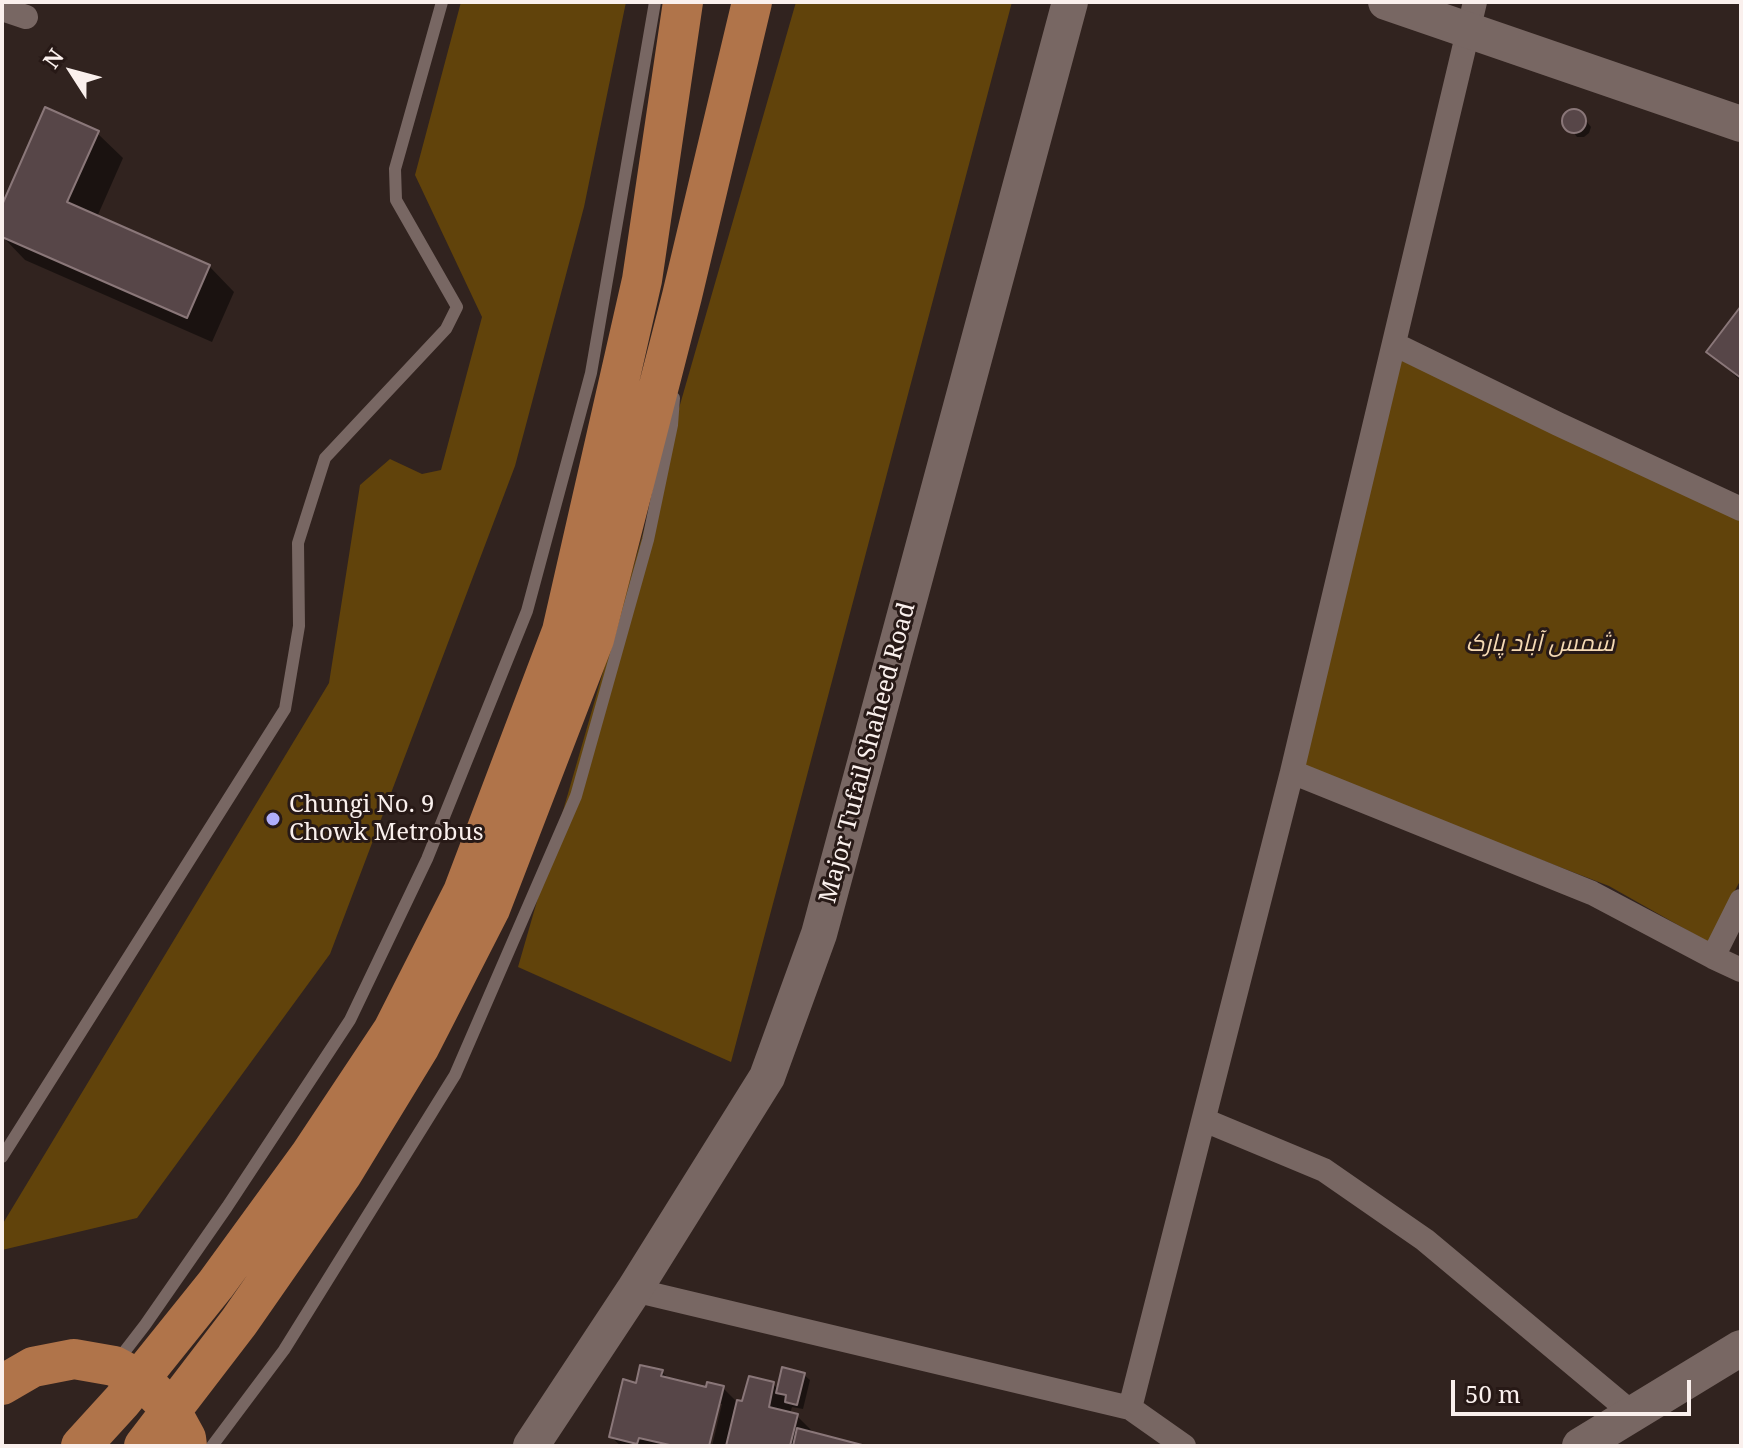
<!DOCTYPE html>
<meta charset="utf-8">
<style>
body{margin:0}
#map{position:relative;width:1743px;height:1448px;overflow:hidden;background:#31231f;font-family:"Noto Serif",serif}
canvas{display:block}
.frame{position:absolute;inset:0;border:4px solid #faf0ed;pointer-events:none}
.north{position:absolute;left:32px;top:32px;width:80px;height:80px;-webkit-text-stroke:6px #271916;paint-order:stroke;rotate:306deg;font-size:22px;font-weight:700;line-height:32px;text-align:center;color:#faf0ed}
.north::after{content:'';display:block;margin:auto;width:28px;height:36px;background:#faf0ed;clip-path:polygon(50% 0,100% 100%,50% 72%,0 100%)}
.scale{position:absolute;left:1451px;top:1380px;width:240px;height:36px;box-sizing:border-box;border:4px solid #faf0ed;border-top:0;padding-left:10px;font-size:24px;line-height:28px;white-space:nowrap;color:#faf0ed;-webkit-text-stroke:6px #271916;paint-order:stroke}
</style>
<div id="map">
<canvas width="1743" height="1448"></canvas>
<div class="frame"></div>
<div class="north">N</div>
<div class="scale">50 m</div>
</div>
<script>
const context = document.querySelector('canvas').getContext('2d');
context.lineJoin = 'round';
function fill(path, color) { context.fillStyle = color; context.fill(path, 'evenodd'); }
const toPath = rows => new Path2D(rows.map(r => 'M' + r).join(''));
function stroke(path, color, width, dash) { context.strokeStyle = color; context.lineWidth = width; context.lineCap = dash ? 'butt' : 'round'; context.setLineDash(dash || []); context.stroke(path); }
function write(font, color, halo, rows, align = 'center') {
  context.font = font + ' "Noto Serif",Cairo,serif'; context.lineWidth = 6; context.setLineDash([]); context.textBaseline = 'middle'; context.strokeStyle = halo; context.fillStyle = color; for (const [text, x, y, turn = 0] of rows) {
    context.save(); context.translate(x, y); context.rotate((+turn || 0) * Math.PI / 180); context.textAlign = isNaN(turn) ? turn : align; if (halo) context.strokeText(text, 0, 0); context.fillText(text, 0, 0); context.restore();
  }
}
fill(toPath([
 [461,2,626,2,584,207,515,466,330,954,137,1218,2,1250,2,1225,329,683,360,485,390,459,422,474,441,470,482,317,415,175],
 [796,2,1012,2,731,1062,518,967],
 [1398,353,1741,518,1741,879,1708,942,1609,886,1300,767]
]), '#61430b');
fill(toPath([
 [1573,111,1580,113,1591,127,1589,133,1584,137,1577,137,1565,121,1567,114],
 [97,133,123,158,97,217,209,266,234,292,212,342,25,260,2,236,2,210],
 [1741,309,1741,381,1709,352],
 [662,1372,670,1380,707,1389,723,1388,737,1402,744,1404,773,1384,779,1390,804,1375,810,1380,803,1409,792,1407,790,1414,797,1416,816,1435,858,1446,712,1446,722,1404,718,1404,707,1446,621,1446,611,1437,638,1385]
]), '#0007');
const building = toPath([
 [45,107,99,131,67,202,210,265,187,318,2,237,2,205,45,107],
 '1562 121a12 12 0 1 1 24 0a12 12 0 1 1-24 0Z',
 [1741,306,1741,378,1706,352,1741,306],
 [640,1365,663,1370,661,1376,706,1387,707,1382,724,1386,709,1446,674,1446,639,1438,637,1444,609,1437,623,1379,636,1383,640,1365],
 [782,1367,805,1373,797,1405,785,1402,786,1395,776,1393,782,1367],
 [749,1376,774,1382,769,1407,798,1414,790,1446,726,1446,737,1400,742,1401,749,1376],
 [797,1428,866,1446,793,1446,797,1428]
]);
fill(building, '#574648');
stroke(building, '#8a7779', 2);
stroke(toPath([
 [2,1157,285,709,299,626,298,543,325,458,446,329,457,307,396,200,395,169,442,2],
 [118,1360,145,1325,227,1207,350,1020,427,859,527,611,591,373,655,2],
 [212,1446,284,1350,455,1075,576,796,648,540,672,425,674,398]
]), '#786763', 12);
stroke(toPath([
 [2,9,26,17],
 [1394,344,1558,424,1741,509],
 [1292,772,1592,893,1713,957,1741,970],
 [1713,957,1741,901],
 [1204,1120,1324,1170,1425,1240,1632,1413],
 [634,1290,1130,1408,1184,1446],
 [1130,1408,1292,772,1475,2]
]), '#786763', 24);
stroke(toPath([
 [1386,2,1741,124],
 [531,1446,634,1290,767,1077,819,934,1070,2],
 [1580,1446,1741,1348]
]), '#786763', 36);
stroke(toPath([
 [2,1385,33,1367,74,1359,114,1366,144,1382,169,1407,186,1438,187,1446],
 [81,1446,122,1401,216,1284,310,1155,393,1030,463,892,562,631,642,280,683,2],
 [144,1446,239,1322,342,1174,420,1046,490,909,594,639,682,296,752,2]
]), '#b0744a', 40);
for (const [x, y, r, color] of [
 [273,819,8,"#afaefa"]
]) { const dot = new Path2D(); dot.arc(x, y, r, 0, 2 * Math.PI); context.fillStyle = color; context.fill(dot); stroke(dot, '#271916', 3); }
write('italic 24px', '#f5d9b3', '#271916', [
 ["شمس آباد پارک",1540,644]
]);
write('24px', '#faf0ed', '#271916', [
 ["Major Tufail Shaheed Road",868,753,-75]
]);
write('24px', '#faf0ed', '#271916', [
 ["Chungi No. 9",289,805],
 ["Chowk Metrobus",289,833]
], 'left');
</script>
